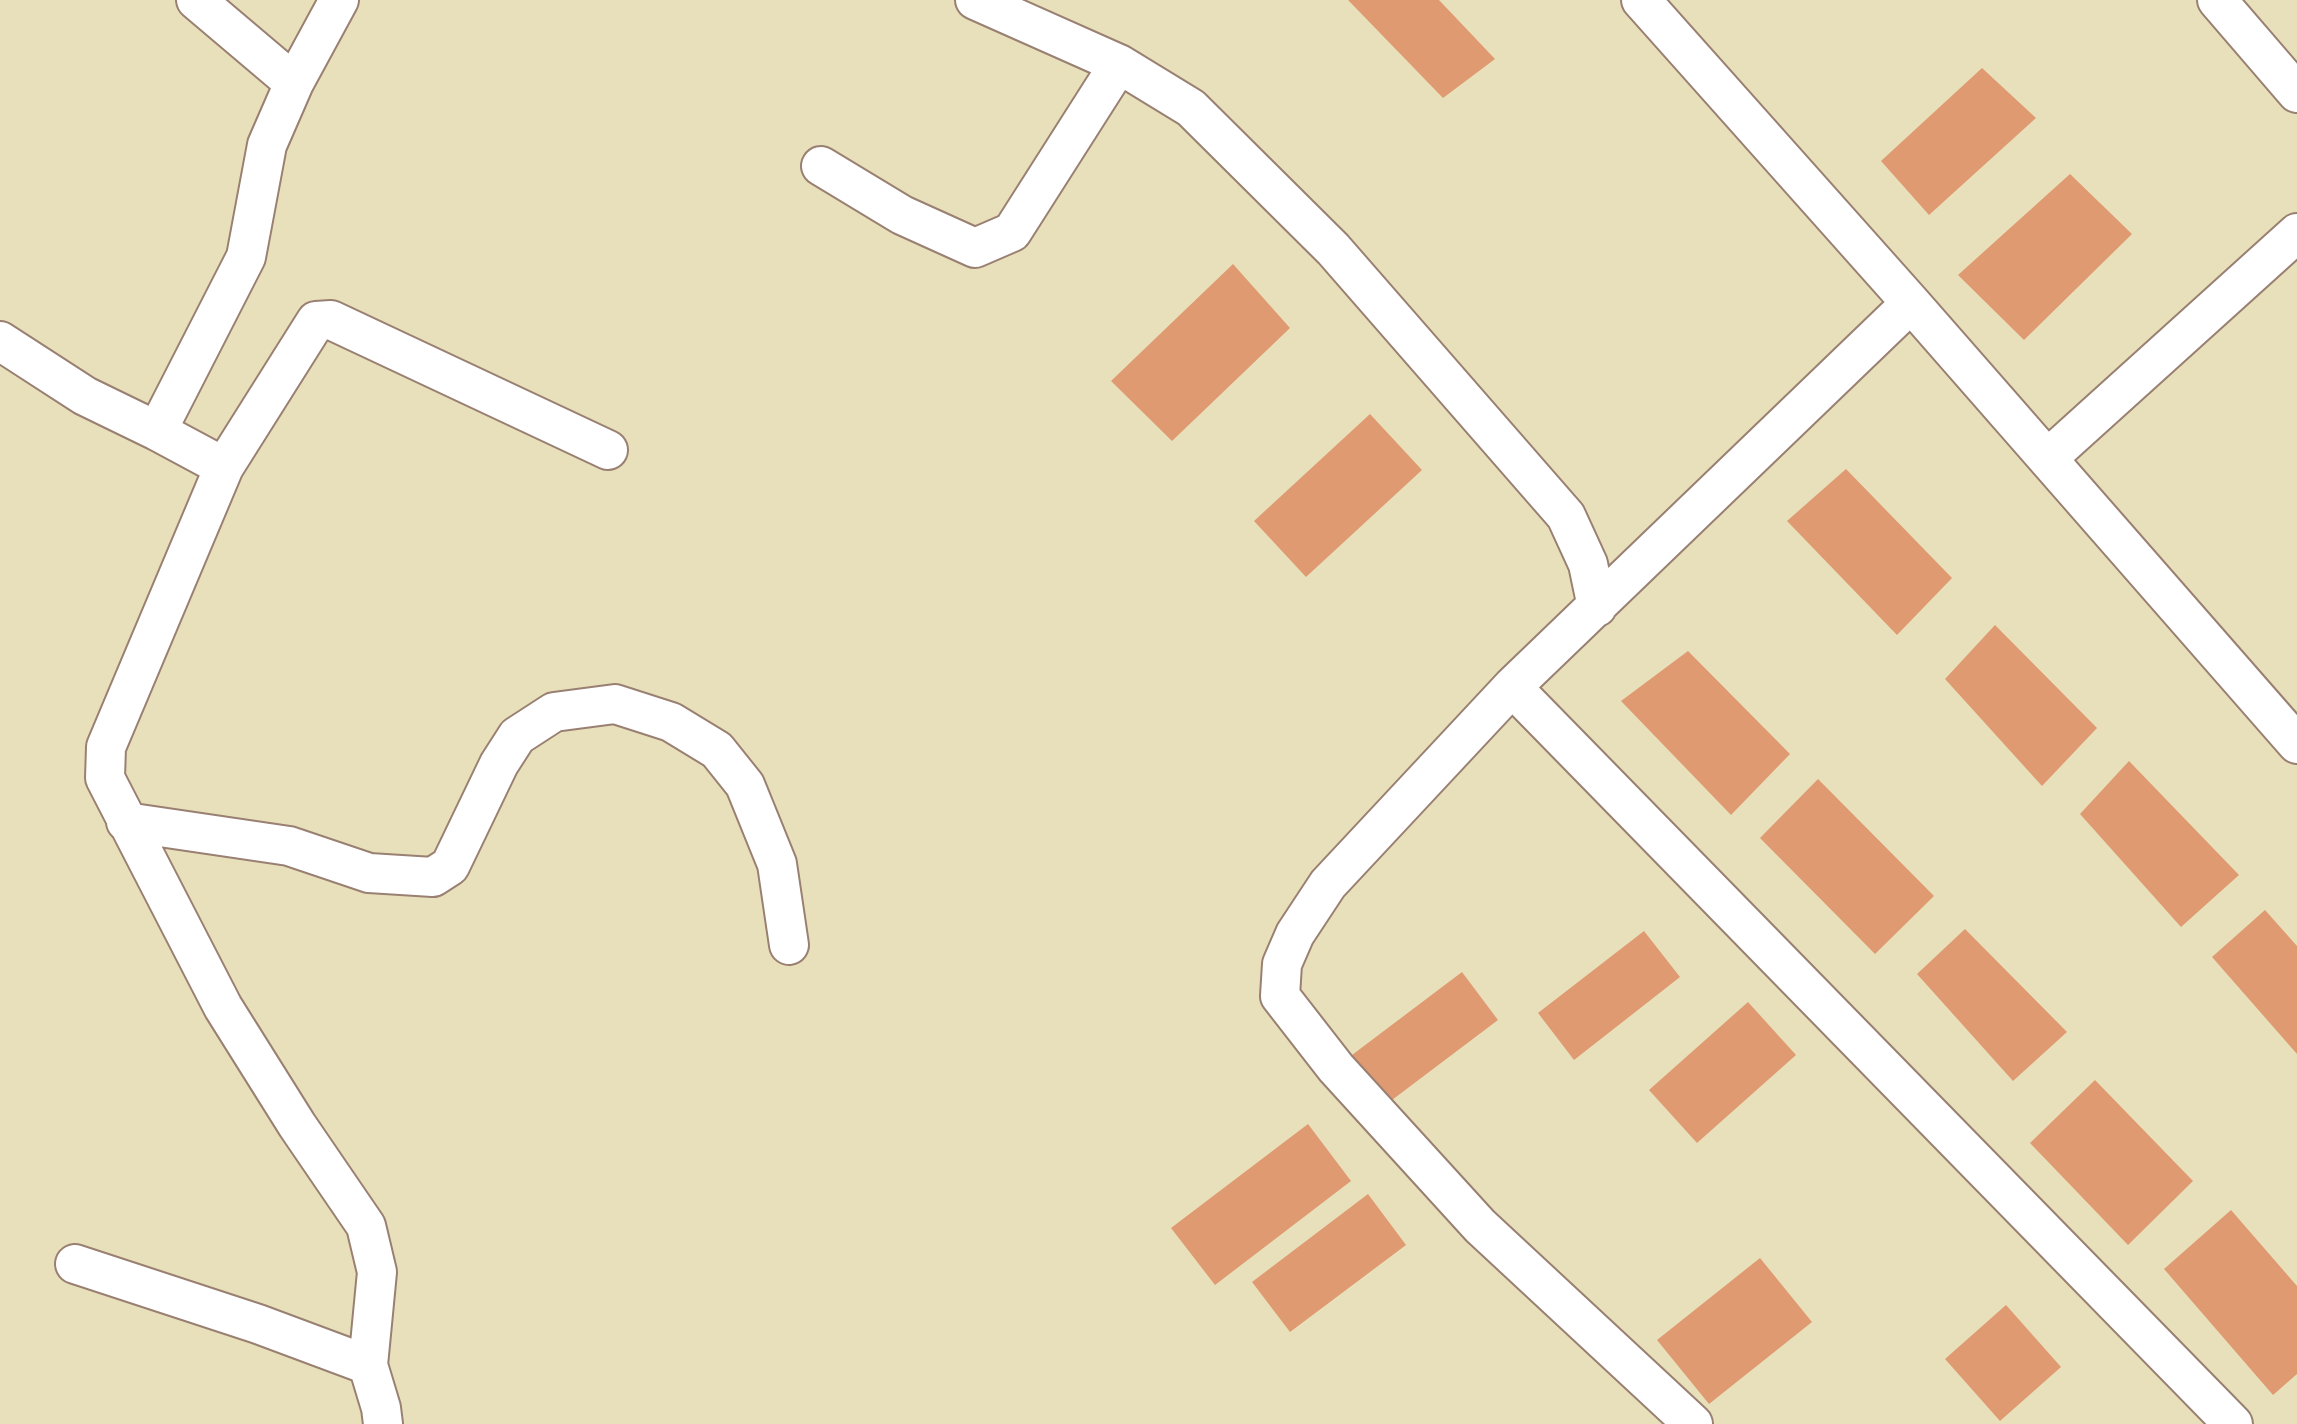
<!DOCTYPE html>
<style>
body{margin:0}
canvas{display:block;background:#e8e0ba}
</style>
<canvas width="2297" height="1424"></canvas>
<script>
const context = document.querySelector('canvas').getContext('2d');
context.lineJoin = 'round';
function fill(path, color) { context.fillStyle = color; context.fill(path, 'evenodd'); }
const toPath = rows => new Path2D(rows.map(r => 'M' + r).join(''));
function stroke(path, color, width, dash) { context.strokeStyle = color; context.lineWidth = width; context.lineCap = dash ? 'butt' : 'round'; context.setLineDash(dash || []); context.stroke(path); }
fill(toPath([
 [1348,0,1439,0,1495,59,1443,98],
 [1982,68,2036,118,1929,215,1881,161],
 [2070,174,2132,234,2024,340,1958,275],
 [1233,264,1290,328,1172,441,1111,381],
 [1370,414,1422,470,1306,577,1254,521],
 [1846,469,1952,578,1897,635,1787,521],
 [1995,625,2097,728,2042,786,1945,679],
 [1688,651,1790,754,1731,815,1621,701],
 [2129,761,2239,875,2181,927,2080,814],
 [1818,779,1934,896,1875,954,1760,838],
 [2265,910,2297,946,2297,1054,2212,957],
 [1965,929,2067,1032,2013,1081,1917,974],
 [1644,931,1680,977,1574,1060,1538,1013],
 [1462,972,1498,1020,1388,1103,1352,1055],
 [1748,1002,1796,1055,1697,1143,1649,1090],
 [2095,1080,2193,1181,2128,1245,2030,1143],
 [1308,1124,1351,1181,1215,1285,1171,1228],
 [1368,1194,1406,1245,1290,1332,1252,1282],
 [2231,1210,2297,1286,2297,1374,2273,1395,2164,1269],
 [1760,1258,1812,1322,1709,1404,1657,1340],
 [2006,1305,2061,1367,2000,1421,1945,1359]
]), '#df9a72');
const street = toPath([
 [196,0,294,83],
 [975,0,1119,64,1191,108,1333,249,1566,516,1588,564,1597,607],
 [1641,0,1911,303,2297,744],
 [2217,0,2297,93],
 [821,166,902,215,975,248,1012,232,1119,64],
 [0,341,85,396,157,431,224,467],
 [157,431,246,257,267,145,294,83,339,0],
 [2048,458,2297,233],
 [1512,687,2233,1424],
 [126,822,289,846,369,873,433,877,450,866,499,764,517,736,554,712,615,704,671,722,717,750,745,785,777,864,789,945],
 [75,1264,258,1324,368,1365,381,1408,383,1424],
 [368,1365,377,1272,366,1226,297,1125,223,1007,105,778,106,747,224,467,316,321,331,320,608,450],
 [1693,1424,1480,1226,1336,1068,1280,996,1282,964,1295,934,1328,884,1512,687,1911,303]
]);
stroke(street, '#998072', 42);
stroke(street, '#fff', 38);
</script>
